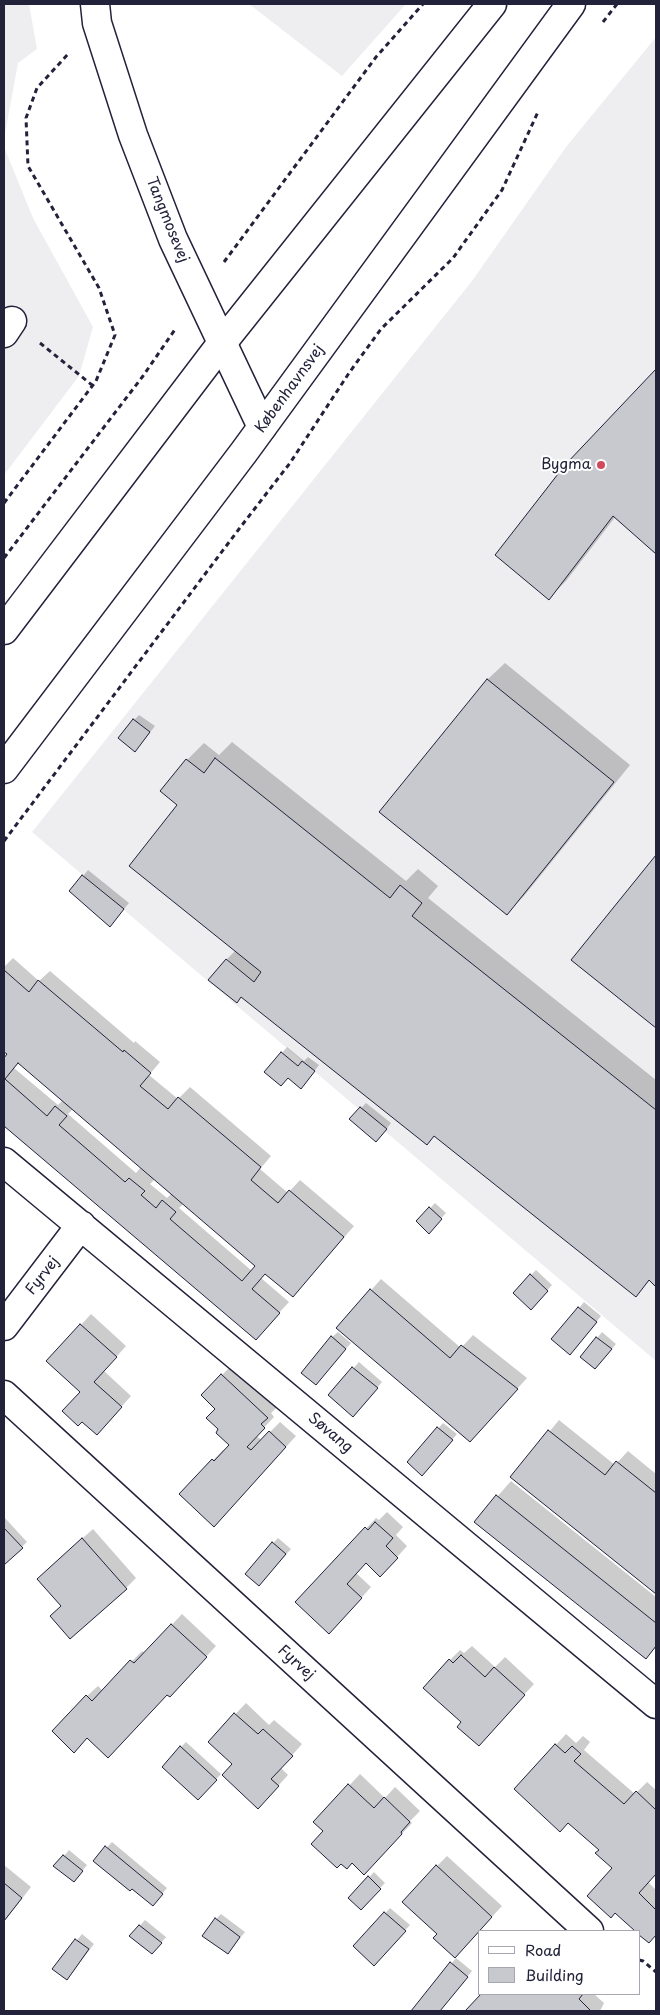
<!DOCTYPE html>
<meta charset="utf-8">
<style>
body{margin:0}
#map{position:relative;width:660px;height:2015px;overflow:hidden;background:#fff;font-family:"Playpen Sans",sans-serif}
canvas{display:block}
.frame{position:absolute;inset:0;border:5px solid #22223b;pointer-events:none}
.legend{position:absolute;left:478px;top:1930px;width:162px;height:65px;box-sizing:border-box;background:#fff;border:1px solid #a7a7b1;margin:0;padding:6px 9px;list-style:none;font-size:15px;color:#22223b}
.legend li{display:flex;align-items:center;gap:10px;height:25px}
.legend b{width:25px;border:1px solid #a7a7b1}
</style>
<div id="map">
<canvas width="660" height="2015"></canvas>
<div class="frame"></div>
<ul class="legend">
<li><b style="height:6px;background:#fff"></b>Road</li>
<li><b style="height:14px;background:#c8c8cf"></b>Building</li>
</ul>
</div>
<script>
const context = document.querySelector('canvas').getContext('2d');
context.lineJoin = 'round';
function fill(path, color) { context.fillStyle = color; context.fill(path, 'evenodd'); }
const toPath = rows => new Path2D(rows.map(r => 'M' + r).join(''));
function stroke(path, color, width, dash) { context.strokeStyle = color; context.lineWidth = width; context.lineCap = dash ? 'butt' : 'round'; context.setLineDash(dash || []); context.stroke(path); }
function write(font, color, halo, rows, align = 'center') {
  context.font = font + ' "Playpen Sans",sans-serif'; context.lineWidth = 4; context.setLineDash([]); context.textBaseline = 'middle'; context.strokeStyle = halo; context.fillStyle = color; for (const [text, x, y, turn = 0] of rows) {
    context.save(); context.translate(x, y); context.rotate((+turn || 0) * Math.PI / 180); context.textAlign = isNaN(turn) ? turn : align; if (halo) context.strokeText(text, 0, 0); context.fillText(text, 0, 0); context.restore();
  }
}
fill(toPath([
 [4,4,29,4,37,49,18,63,4,139],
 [249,4,406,4,342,76],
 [656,37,656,1361,32,832,472,281,566,147],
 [4,147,33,218,93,327,79,376,4,475]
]), '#eeeef1');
fill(toPath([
 [656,371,656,553,616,516,566,581,549,598,566,466],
 [505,663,630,765,524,896,507,913,381,812,488,679],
 [139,715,155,726,140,745,134,720],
 [232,742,406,881,418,869,438,886,428,898,656,1080,656,1285,650,1280,636,1295,435,1135,427,1144,227,959,236,950,179,805,187,760,204,743,219,755],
 [656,857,656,1027,573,959],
 [88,870,129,903,115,920,71,891],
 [13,958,39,981,50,971,134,1043,135,1041,160,1062,149,1075,178,1099,190,1087,271,1156,260,1169,288,1193,300,1180,354,1226,293,1296,266,1273,261,1278,289,1302,256,1338,4,1124,4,1060,9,1054,4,1050,4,967],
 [19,1062,63,1100,58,1105,14,1068],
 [73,1109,141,1167,136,1173,68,1114],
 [155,1179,172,1193,167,1198,150,1184],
 [184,1203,256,1266,252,1271,179,1208],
 [287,1047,304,1061,308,1057,319,1065,306,1082,266,1072],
 [366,1103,391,1123,382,1135,351,1119],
 [435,1203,446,1213,429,1232,418,1221],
 [536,1270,552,1285,536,1303,531,1275],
 [381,1279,461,1348,473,1335,527,1378,470,1441,338,1328],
 [584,1302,601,1316,576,1348,553,1339],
 [91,1314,126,1346,104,1371,131,1396,107,1423,82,1392,48,1361],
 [338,1332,351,1343,321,1378,332,1337],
 [602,1332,616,1344,600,1363,582,1357],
 [359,1362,382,1382,359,1410,330,1395],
 [232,1365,277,1407,271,1413,274,1417,256,1436,262,1440,280,1422,296,1436,224,1515,180,1494,223,1450,225,1451,231,1445,220,1429,217,1409,222,1375],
 [559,1420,615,1465,628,1451,656,1474,656,1592,512,1477],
 [443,1423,457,1434,427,1469,409,1462],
 [511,1481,656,1597,656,1647,646,1658,475,1522],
 [387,1512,403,1527,396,1535,407,1546,390,1565,366,1562,356,1573,371,1587,340,1622,296,1602,376,1518,379,1520],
 [4,1517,27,1542,4,1564],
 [93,1529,136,1578,126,1588,51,1616,62,1605,49,1568],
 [278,1538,291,1549,264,1579,273,1543],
 [182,1614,216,1646,180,1685,168,1693,119,1746,87,1696,98,1686,103,1691,142,1651,145,1653],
 [472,1646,495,1667,505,1657,534,1684,489,1733,463,1722,450,1660,460,1650,464,1653],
 [246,1703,269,1725,274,1720,302,1744,281,1768,288,1775,268,1797,209,1742],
 [566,1734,576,1743,583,1736,590,1742,584,1750,635,1794,647,1782,656,1790,656,1873,648,1882,656,1890,656,1934,648,1942,616,1912,614,1868,600,1849,569,1822,515,1789],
 [186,1742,221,1774,198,1799,181,1747],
 [360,1774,385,1798,395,1787,420,1811,410,1821,412,1823,375,1863,325,1831,315,1822],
 [112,1842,167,1888,158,1899,95,1860],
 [69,1850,87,1865,79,1875,64,1856],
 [447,1856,502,1906,465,1946,438,1934,437,1866],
 [4,1865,31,1887,4,1922],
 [374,1872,385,1883,361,1908,369,1877],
 [390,1908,410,1925,379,1959,355,1946],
 [221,1914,245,1932,228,1953,216,1919],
 [145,1920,166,1937,157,1948,131,1936],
 [82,1934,94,1944,72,1973,54,1969],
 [456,1958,472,1971,440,2011,413,2011],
 [483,1994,594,1994,604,2003,600,2011,467,2011]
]), '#0003');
const building = toPath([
 [656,369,656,554,613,516,549,600,495,555,565,465,656,369],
 [487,679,614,782,507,915,379,812,487,679],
 [133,719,150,732,135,752,118,738,133,719],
 [215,758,390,898,400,885,422,903,412,916,656,1110,656,1287,649,1280,636,1297,434,1136,427,1145,241,997,237,1003,208,980,226,959,254,982,261,972,129,866,177,805,160,791,186,759,204,773,215,758],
 [656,855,656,1028,571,960,656,855],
 [82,875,124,909,110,927,69,891,82,875],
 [4,970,29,992,38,980,123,1052,124,1050,151,1073,140,1086,168,1109,178,1097,261,1167,251,1180,278,1203,289,1190,344,1237,293,1297,265,1274,252,1289,280,1313,256,1340,4,1126,4,1058,7,1054,4,1052,4,970],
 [18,1063,255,1266,242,1281,170,1219,176,1212,162,1200,156,1208,141,1195,145,1191,129,1178,125,1182,59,1125,67,1116,55,1106,47,1116,5,1079,18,1063],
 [281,1052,298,1066,302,1061,315,1071,301,1089,288,1078,281,1086,264,1072,281,1052],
 [360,1107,387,1129,376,1142,349,1119,360,1107],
 [429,1207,442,1219,429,1234,416,1221,429,1207],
 [530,1274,548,1291,531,1310,513,1293,530,1274],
 [370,1289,450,1358,461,1345,518,1389,470,1442,336,1328,370,1289],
 [578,1307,597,1322,570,1355,551,1339,578,1307],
 [80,1324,117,1357,94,1382,122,1407,97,1435,82,1422,78,1426,62,1411,80,1392,46,1361,80,1324],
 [331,1336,346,1349,316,1385,301,1373,331,1336],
 [596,1337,612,1349,595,1369,580,1357,596,1337],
 [352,1367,378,1388,353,1417,328,1395,352,1367],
 [221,1374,268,1418,261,1424,265,1428,247,1447,251,1450,269,1431,286,1447,214,1527,179,1494,212,1459,214,1461,229,1445,216,1433,218,1429,206,1418,215,1409,201,1395,221,1374],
 [437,1427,453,1440,422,1476,407,1462,437,1427],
 [548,1430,605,1475,616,1461,656,1493,656,1594,510,1477,548,1430],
 [496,1495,656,1623,656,1646,646,1659,474,1522,496,1495],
 [375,1522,393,1538,386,1546,398,1558,380,1577,366,1563,347,1584,362,1598,329,1634,295,1602,365,1527,368,1530,375,1522],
 [4,1528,23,1548,4,1565,4,1528],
 [82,1538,127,1589,70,1639,50,1616,61,1606,37,1579,82,1538],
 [272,1542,286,1554,259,1586,245,1574,272,1542],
 [171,1624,207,1657,170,1697,167,1695,108,1758,87,1738,74,1753,52,1731,86,1695,92,1701,130,1660,134,1663,171,1624],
 [461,1655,485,1677,494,1667,525,1695,479,1746,457,1727,461,1722,423,1688,449,1659,453,1663,461,1655],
 [234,1713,258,1734,263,1729,293,1756,271,1779,279,1786,258,1809,222,1775,232,1764,208,1742,234,1713],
 [555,1744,565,1753,572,1746,581,1754,574,1761,624,1804,636,1791,656,1810,656,1874,639,1893,656,1910,656,1935,649,1943,639,1935,639,1931,635,1931,615,1913,611,1918,587,1896,612,1868,595,1853,599,1850,568,1823,560,1832,514,1789,555,1744],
 [180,1746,217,1780,198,1800,162,1767,180,1746],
 [348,1784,374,1808,384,1797,410,1822,401,1832,402,1834,364,1875,352,1863,347,1869,341,1864,337,1868,311,1844,323,1831,313,1822,348,1784],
 [105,1846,163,1894,153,1906,132,1889,130,1891,93,1861,105,1846],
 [63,1855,83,1871,74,1882,53,1866,63,1855],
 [436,1865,492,1917,455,1958,433,1938,437,1934,402,1902,436,1865],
 [368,1876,381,1889,361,1910,348,1898,368,1876],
 [4,1883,22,1898,4,1921,4,1883],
 [384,1912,406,1931,374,1966,353,1946,384,1912],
 [215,1918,240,1937,228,1954,202,1936,215,1918],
 [139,1925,162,1943,152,1954,129,1936,139,1925],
 [75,1939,89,1949,67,1980,52,1969,75,1939],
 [450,1962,468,1977,440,2011,411,2011,450,1962],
 [481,1994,583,1994,579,1999,591,2011,465,2011,481,1994]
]);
fill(building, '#c8c8cf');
stroke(building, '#22223b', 1);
const minor = toPath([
 [95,4,97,23,133,135,173,239,262,427],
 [4,333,12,321],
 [4,1162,656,1704],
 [4,1326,81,1225],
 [4,1395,589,1931]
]);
const major = toPath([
 [4,630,222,343,492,4],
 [4,769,244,452,571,4]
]);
stroke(minor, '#22223b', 31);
stroke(major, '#22223b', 31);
stroke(toPath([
 [603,22,617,4],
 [224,262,376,57,423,4],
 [40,343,92,385],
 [4,503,96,381,115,335,99,288,28,166,26,118,37,88,69,53],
 [4,558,143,376,176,328],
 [4,841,239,529,290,463,349,373,381,329,453,258,502,190,538,112],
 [639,1960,643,1961,656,1972]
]), '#22223b', 3, [5, 4]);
stroke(minor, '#fff', 28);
stroke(major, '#fff', 28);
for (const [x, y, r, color] of [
 [601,465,5,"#d1495b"]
]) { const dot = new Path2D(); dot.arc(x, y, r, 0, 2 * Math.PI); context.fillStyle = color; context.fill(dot); stroke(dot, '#fff', 2); }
write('15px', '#22223b', '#fff', [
 ["Tangmosevej",167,220,68],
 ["Københavnsvej",290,389,-54],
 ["Fyrvej",43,1276,-52],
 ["Søvang",330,1433,40],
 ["Fyrvej",296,1663,42]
]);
write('15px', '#22223b', '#fff', [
 ["Bygma",591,465]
], 'right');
</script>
